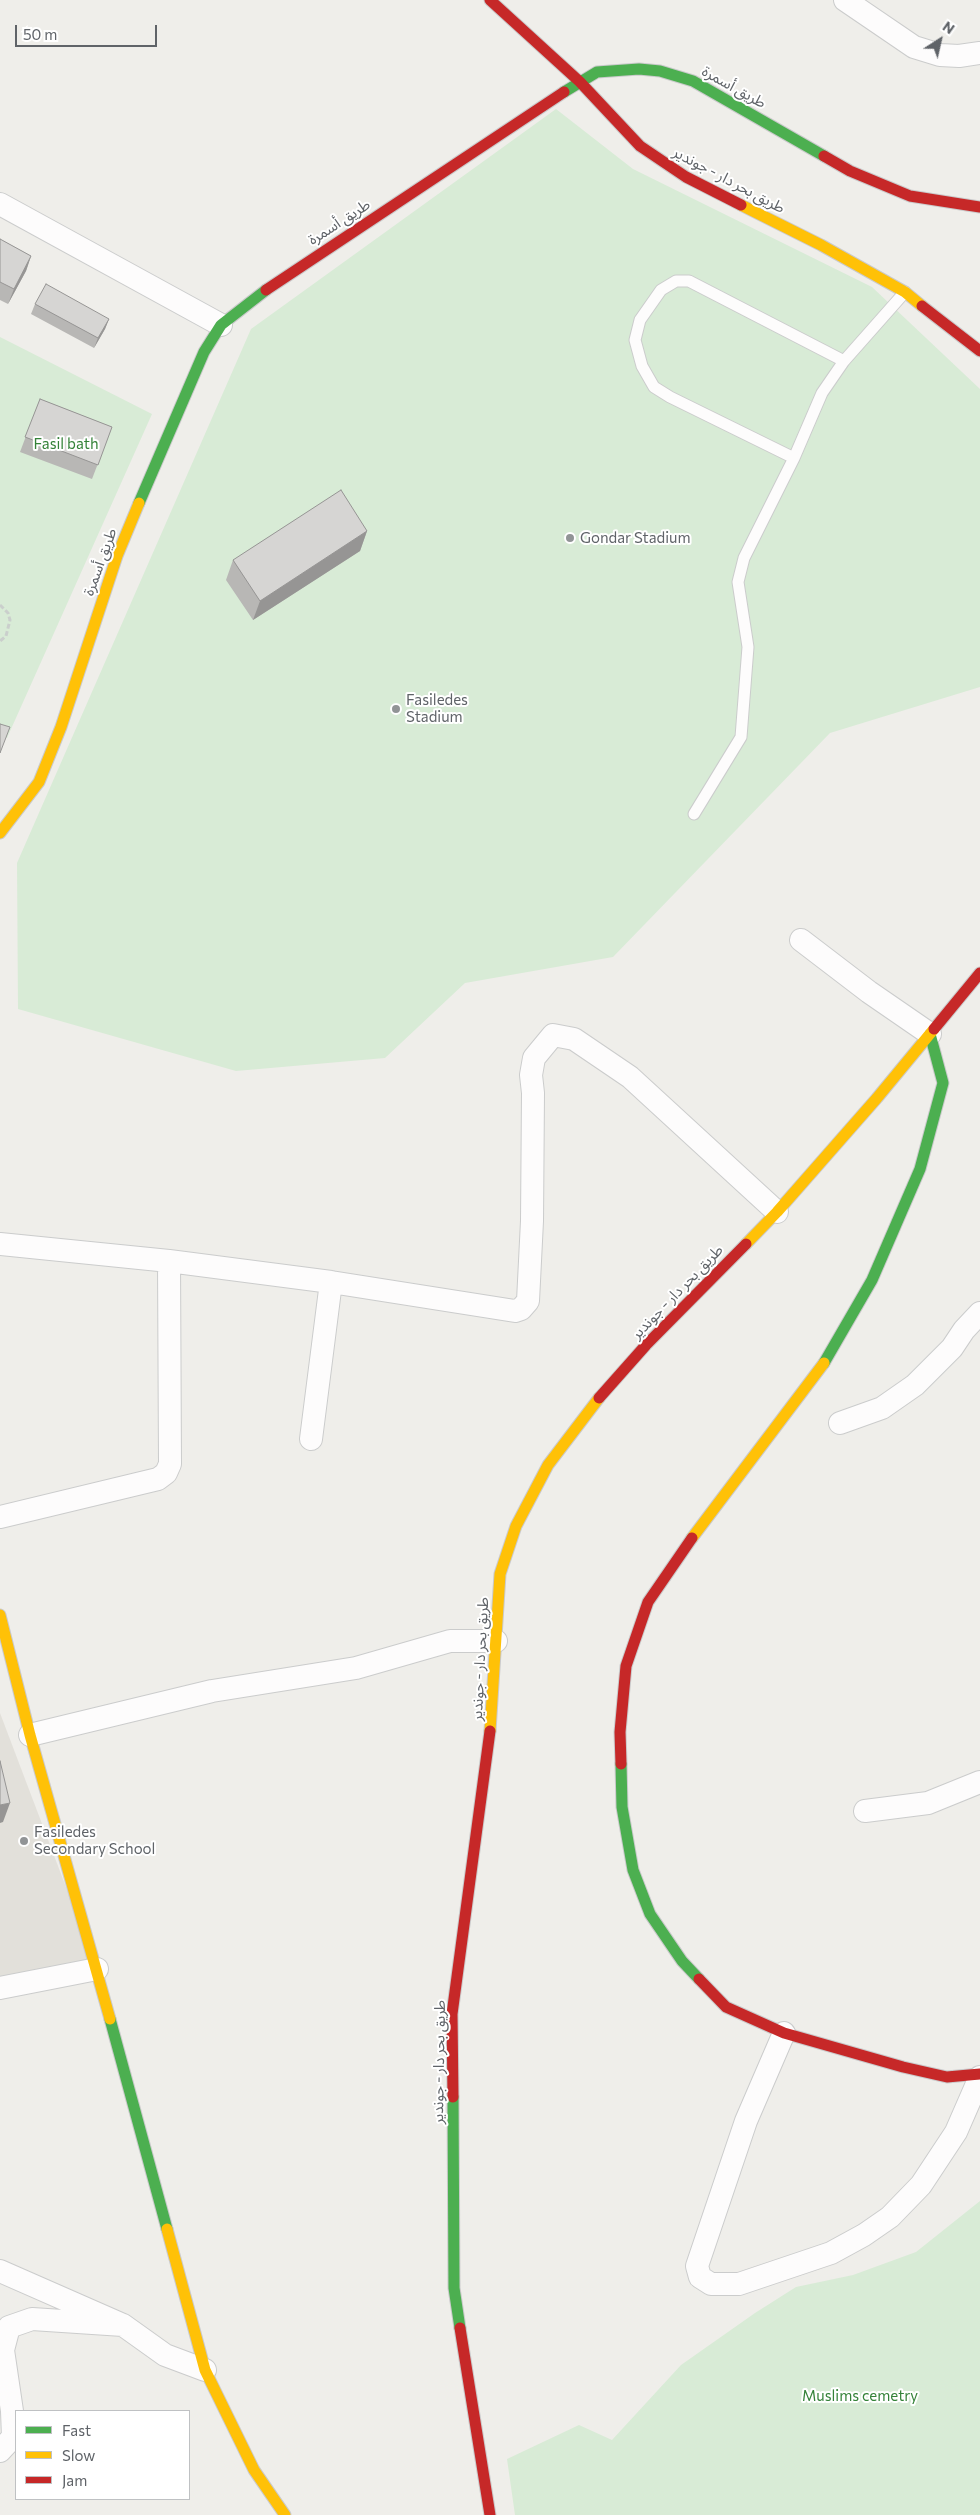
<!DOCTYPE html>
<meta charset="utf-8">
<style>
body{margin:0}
#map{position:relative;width:980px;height:2515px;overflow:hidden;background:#efeeea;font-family:Commissioner,sans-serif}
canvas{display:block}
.legend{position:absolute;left:15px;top:2410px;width:175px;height:90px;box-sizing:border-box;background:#fff;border:1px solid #bfc1c3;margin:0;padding:6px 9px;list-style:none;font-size:15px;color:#5f6368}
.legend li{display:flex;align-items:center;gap:10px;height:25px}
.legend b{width:25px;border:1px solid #bfc1c3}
.north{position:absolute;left:915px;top:15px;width:50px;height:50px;-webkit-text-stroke:4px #fff;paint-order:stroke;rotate:35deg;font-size:14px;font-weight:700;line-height:20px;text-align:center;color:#5f6368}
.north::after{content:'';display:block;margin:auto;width:18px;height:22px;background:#5f6368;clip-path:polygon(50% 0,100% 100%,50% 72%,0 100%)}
.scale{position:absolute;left:15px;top:25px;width:142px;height:22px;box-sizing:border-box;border:2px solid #5f6368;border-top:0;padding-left:6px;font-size:15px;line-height:18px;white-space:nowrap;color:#5f6368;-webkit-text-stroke:4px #fff;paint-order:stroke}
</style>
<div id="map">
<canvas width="980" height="2515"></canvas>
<ul class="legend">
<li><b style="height:6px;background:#4caf50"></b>Fast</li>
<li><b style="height:6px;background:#ffc107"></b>Slow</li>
<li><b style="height:6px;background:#c62828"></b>Jam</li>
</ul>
<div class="north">N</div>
<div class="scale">50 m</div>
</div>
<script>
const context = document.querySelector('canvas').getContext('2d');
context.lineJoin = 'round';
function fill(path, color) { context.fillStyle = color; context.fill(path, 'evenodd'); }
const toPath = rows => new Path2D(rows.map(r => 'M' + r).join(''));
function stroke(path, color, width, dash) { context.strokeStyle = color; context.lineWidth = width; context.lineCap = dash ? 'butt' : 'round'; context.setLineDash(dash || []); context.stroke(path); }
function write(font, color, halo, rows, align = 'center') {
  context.font = font + ' Commissioner,"Noto Sans Arabic",sans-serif'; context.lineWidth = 4; context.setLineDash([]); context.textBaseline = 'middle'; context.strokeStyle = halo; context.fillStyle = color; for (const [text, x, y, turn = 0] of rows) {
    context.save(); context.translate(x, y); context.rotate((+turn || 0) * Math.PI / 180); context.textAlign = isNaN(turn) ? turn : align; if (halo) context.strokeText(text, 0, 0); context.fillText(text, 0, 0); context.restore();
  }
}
fill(toPath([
 [0,1713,97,1969,0,1986]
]), '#e2e0da');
fill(toPath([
 [556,109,633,169,872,287,980,389,980,687,830,733,613,957,465,983,385,1058,236,1071,18,1009,17,863,251,329],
 [0,337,152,414,7,738,0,735],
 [980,2201,980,2515,515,2515,507,2459,579,2425,612,2440,681,2365,755,2313,796,2287,853,2275,916,2252]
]), '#d8ebd6');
const lane = toPath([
 [794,458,670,397,654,387,642,366,635,340,640,320,661,290,676,281,689,281,844,361],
 [694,814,741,737,748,647,738,582,744,558,794,458,822,393,844,361,905,292]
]);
const street = toPath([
 [845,0,914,47,940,55,959,56,980,53],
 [0,204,221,325],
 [801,940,869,992,930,1034],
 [0,1244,169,1261,331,1282,515,1311,521,1309,528,1301,532,1221,533,1093,531,1075,534,1058,553,1035,574,1039,630,1077,777,1212],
 [840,1423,882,1408,915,1385,952,1348,964,1330,980,1313],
 [311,1439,331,1282],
 [0,1517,158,1479,166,1473,170,1464,169,1261],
 [30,1735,212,1691,356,1668,450,1641,496,1641],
 [865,1811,928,1803,980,1782],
 [0,1988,97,1969],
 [784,2033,746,2121,697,2266,700,2277,711,2284,739,2284,831,2253,864,2235,890,2217,921,2185,956,2132,980,2077],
 [0,2271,123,2325,165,2355,205,2370],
 [0,2451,13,2437,12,2411,3,2350,9,2327,32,2319,123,2325]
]);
const fast = toPath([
 [564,92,597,72,639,69,660,71,693,81,824,156],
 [139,503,204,352,221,325,266,290],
 [824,1363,872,1280,920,1169,943,1083,930,1034],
 [621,1764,622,1807,633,1870,650,1914,682,1961,699,1979],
 [110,2019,167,2229],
 [453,2097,454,2288,460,2328]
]);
const slow = toPath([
 [741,205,821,245,905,292,922,306],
 [0,833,39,782,61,727,117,556,139,503],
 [746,1244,777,1212,877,1098,934,1029],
 [692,1538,824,1363],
 [0,1615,30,1735,110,2019],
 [490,1731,500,1574,516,1526,548,1465,599,1398],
 [167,2229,205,2370,254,2470,285,2515]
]);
const jam = toPath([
 [490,0,580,82,640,146,686,177,741,205],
 [824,156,850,171,910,196,980,207],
 [266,290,564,92],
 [922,306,980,351],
 [934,1029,980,973],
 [599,1398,646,1345,746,1244],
 [621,1764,620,1732,626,1666,648,1602,692,1538],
 [699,1979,726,2007,784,2033,903,2067,947,2077,980,2074],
 [453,2097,452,2014,490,1731],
 [460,2328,490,2515]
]);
stroke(lane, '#cbcccc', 13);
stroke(street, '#cbcccc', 24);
stroke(fast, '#cacacb', 13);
stroke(slow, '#cacacb', 13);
stroke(jam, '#cacacb', 13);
stroke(toPath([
 [0,605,8,613,10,620,6,636,0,641]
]), '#cacfcc', 3, [5, 2.5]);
stroke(lane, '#fdfcfc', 11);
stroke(street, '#fdfcfc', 22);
stroke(fast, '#4caf50', 11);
stroke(slow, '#ffc107', 11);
stroke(jam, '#c62828', 11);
fill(toPath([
 [0,239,31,256,26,271,8,304,0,300],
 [35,304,109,319,105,329,94,348,31,314],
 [40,399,112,427,92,479,20,452],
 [367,531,360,551,253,620,226,580,233,560]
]), '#b8b7b5');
fill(toPath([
 [31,256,26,271,8,304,14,289],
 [109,319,105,329,94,348,98,338],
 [367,531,360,551,253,620,260,601],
 [10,1803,3,1822,0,1823,0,1805]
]), '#969594');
const building = toPath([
 [0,239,31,256,14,289,0,282,0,239],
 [46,284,109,319,98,338,35,304,46,284],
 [40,399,112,427,98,465,25,437,40,399],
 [341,490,367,531,260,601,233,560,341,490],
 [0,724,10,727,0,753,0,724],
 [0,1761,10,1803,0,1805,0,1761]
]);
fill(building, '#d6d5d3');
stroke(building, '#969594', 1);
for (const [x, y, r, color] of [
 [570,538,5,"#919496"],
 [396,709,5,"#919496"],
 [24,1841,5,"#919496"]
]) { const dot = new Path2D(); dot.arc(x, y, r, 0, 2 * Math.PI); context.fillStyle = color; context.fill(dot); stroke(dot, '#fff', 2); }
write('15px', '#5f6368', '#fff', [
 ["طريق أسمرة",734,87,29],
 ["طريق بحر دار - جوندير",729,180,28],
 ["طريق أسمرة",339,222,-33],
 ["طريق أسمرة",100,562,-70],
 ["طريق بحر دار - جوندير",677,1292,-46],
 ["طريق بحر دار - جوندير",480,1659,-87],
 ["طريق بحر دار - جوندير",439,2062,-89]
]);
write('15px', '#348238', '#fff', [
 ["Fasil bath",66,444],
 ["Muslims cemetry",860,2396]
]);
write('15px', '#5f6368', '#fff', [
 ["Gondar Stadium",580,538],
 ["Fasiledes",406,700],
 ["Stadium",406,717],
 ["Fasiledes",34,1832],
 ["Secondary School",34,1849]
], 'left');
</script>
